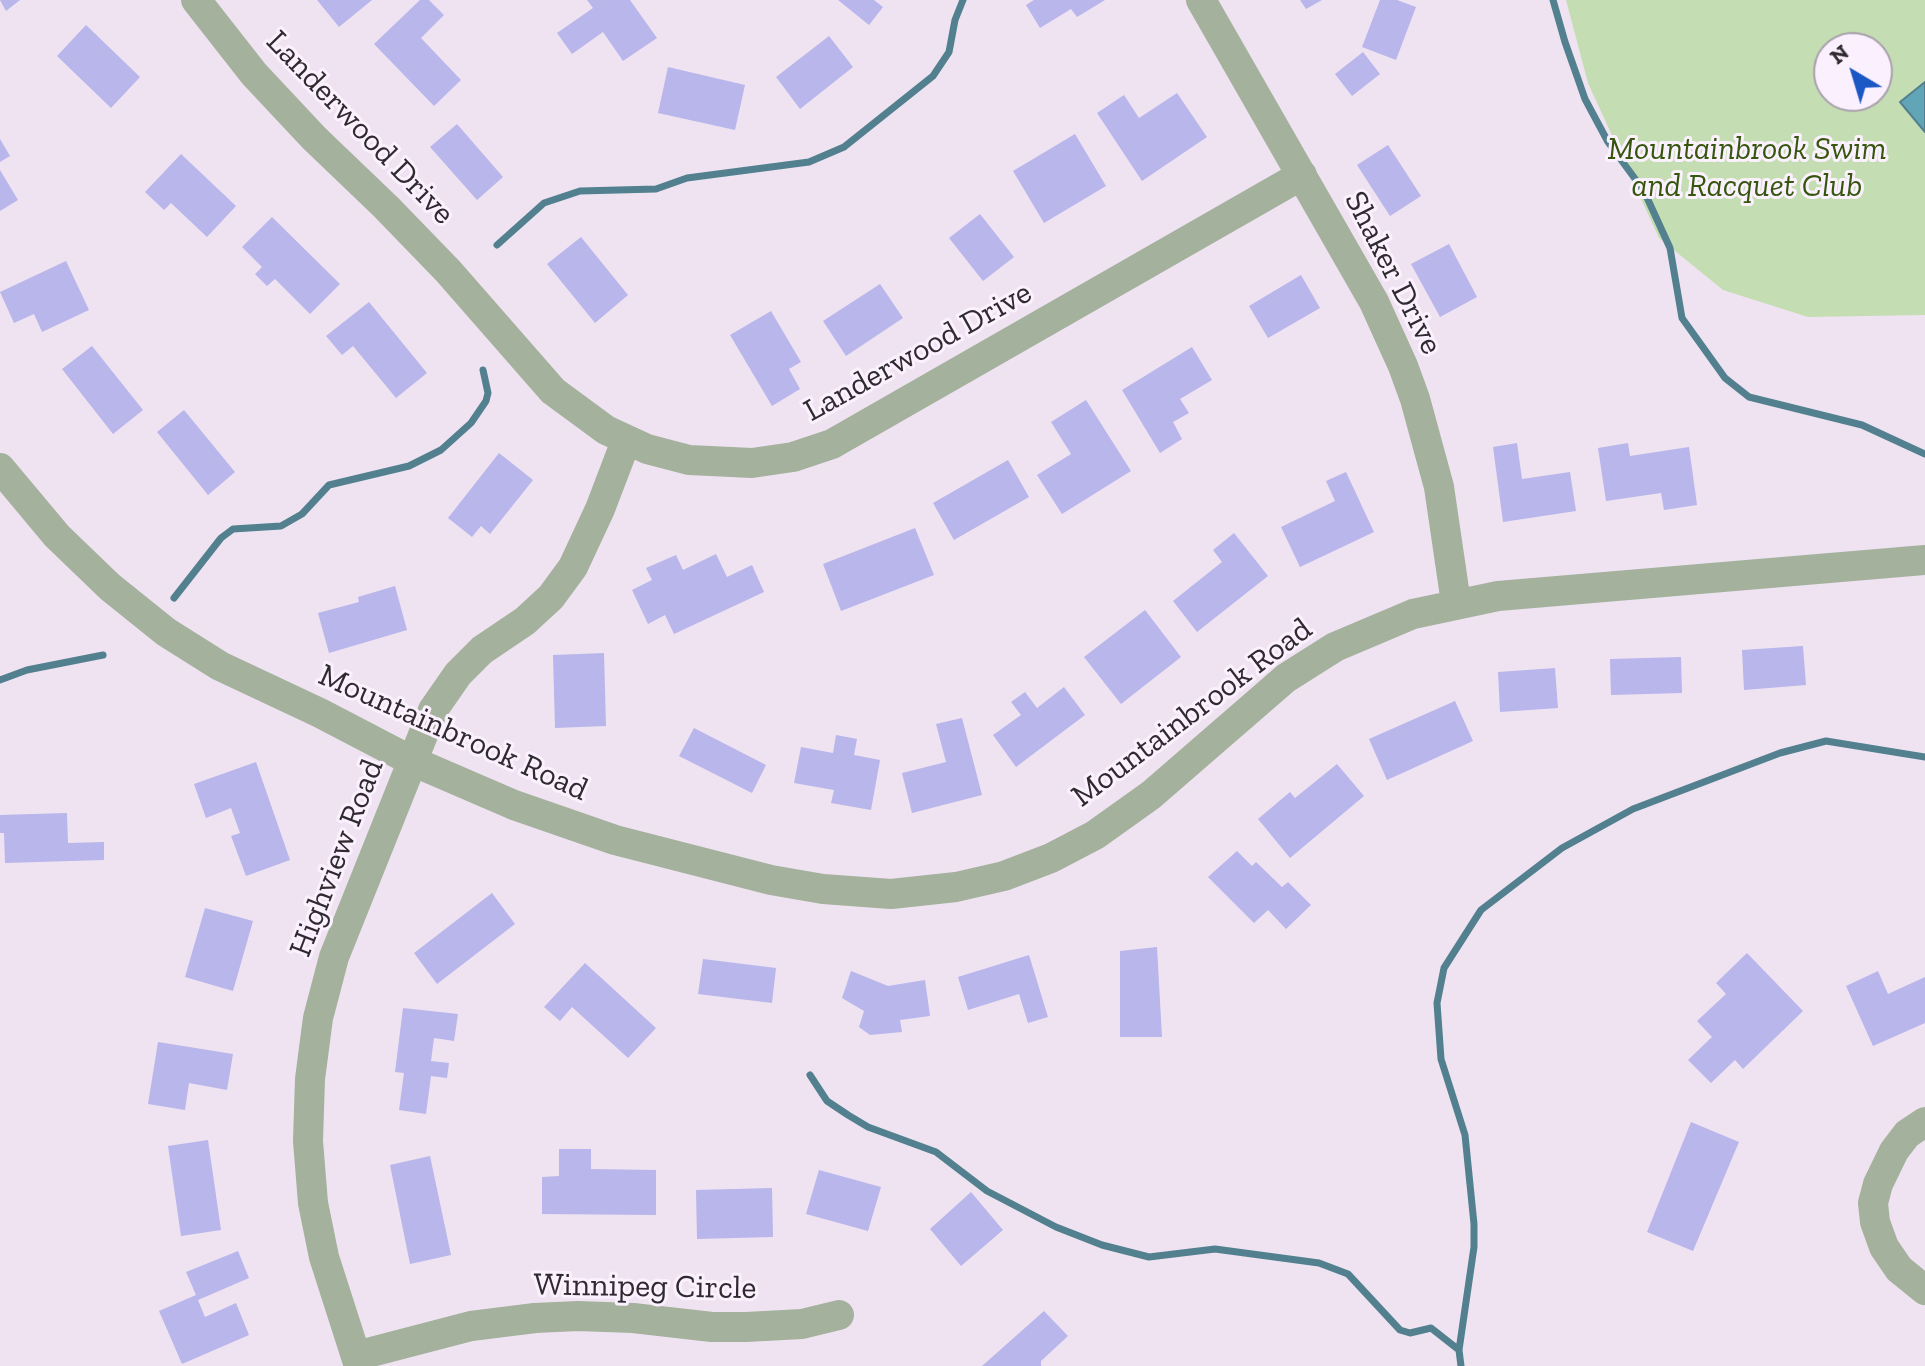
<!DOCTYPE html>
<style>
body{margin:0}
#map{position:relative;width:1925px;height:1366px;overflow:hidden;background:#efe3f2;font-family:"Zilla Slab",serif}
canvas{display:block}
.north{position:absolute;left:1813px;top:32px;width:80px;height:80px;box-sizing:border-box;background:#fbf1fe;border:2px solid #a9a1ac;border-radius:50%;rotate:322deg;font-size:22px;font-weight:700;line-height:32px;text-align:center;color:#2f2a30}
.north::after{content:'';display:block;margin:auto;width:28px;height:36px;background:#1c58c4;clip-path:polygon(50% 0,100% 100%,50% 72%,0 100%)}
</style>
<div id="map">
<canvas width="1925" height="1366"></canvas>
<div class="north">N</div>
</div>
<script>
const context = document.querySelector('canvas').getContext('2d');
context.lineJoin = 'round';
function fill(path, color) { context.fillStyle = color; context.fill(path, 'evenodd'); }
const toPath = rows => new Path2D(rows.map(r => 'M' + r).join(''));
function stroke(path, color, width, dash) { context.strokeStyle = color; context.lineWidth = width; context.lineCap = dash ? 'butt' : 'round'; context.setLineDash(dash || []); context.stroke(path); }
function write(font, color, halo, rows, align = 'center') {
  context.font = font + ' "Zilla Slab",serif'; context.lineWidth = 6; context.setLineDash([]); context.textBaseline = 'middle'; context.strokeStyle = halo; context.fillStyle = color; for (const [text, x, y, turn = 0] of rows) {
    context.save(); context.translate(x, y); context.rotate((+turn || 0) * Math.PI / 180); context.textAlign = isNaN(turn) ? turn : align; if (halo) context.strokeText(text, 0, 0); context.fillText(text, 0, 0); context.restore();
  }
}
fill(toPath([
 [1566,0,1925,0,1925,315,1808,317,1723,290,1659,238,1588,83],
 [1829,48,1877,48,1877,96,1829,96]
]), '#c5ddb2');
const water = toPath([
 [1925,82,1925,132,1900,102,1925,82]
]);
fill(water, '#61a5b6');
stroke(water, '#52808e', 2);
stroke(toPath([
 [1553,0,1565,42,1585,99,1608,142,1644,191,1670,248,1682,318,1725,378,1749,397,1862,425,1925,454],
 [497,245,544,203,580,191,656,189,687,178,809,162,844,147,933,76,949,52,955,20,963,0],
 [174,598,221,538,233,529,281,526,302,514,329,485,409,466,441,450,471,423,486,401,488,393,483,370],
 [0,680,27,670,103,655],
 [810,1075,827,1101,848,1115,868,1127,936,1152,987,1191,1056,1227,1102,1245,1149,1257,1215,1249,1319,1263,1348,1274,1400,1330,1410,1333,1431,1328,1459,1350],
 [1461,1366,1459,1350,1474,1247,1474,1224,1465,1135,1441,1059,1437,1003,1444,968,1481,910,1562,848,1633,809,1780,753,1826,741,1925,757]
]), '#52808e', 7);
fill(toPath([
 [0,0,20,0,6,11],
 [317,0,372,0,339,27],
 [420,0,429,0,444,15,421,38,461,80,434,106,374,44],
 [587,0,630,0,657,38,623,61,603,32,572,54,557,33,593,8],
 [838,0,874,0,883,7,869,25],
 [1034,0,1105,0,1077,17,1071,9,1040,28,1026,5],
 [1300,0,1322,0,1306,9],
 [1380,0,1397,0,1416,7,1396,60,1362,47],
 [86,25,140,77,111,108,57,56],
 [829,36,853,67,800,109,776,77],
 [1363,52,1380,74,1352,96,1335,74],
 [668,67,745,85,735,130,658,113],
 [1177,93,1207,137,1142,181,1097,113,1124,95,1139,118],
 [457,124,503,177,477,200,430,147],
 [1075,134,1106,186,1044,223,1013,171],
 [0,139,10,156,0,162],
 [1388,145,1421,196,1390,216,1357,165],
 [181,154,236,206,207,237,171,203,164,210,145,192],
 [0,170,18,200,0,211],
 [980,214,1014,257,983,281,949,238],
 [272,217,340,284,310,314,275,279,267,286,255,274,262,267,242,247],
 [581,237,628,295,595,323,547,264],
 [1449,244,1477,297,1440,317,1411,264],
 [66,261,89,310,42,332,34,314,14,323,0,292],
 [1301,275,1320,308,1268,338,1249,306],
 [880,284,903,318,846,356,823,321],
 [369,302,427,373,396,398,353,346,342,355,326,336],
 [771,311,801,362,789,369,800,389,772,406,730,335],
 [92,346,143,410,113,434,62,369],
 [1192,347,1212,380,1180,399,1189,413,1173,422,1182,439,1160,453,1122,390],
 [1086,400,1131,471,1062,514,1037,475,1071,454,1051,422],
 [184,410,235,472,208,495,157,432],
 [1517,443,1522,479,1570,472,1576,511,1503,522,1493,447],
 [1628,443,1630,456,1689,447,1697,505,1664,510,1661,493,1606,501,1598,448],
 [499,453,533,480,490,534,481,526,472,537,448,518],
 [1008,460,1029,497,954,540,933,503],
 [1346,472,1374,532,1300,567,1281,527,1335,501,1326,481],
 [915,528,934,575,841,611,823,564],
 [1234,533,1268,576,1197,632,1173,601,1222,562,1213,550],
 [716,554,727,577,752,565,764,592,674,634,665,615,648,624,632,590,652,580,646,568,676,555,683,570],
 [395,586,407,630,329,653,318,613,359,602,358,597],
 [1145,610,1181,657,1121,704,1084,657],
 [1803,646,1806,685,1744,690,1742,650],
 [604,653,606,726,555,728,553,655],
 [1681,657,1682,693,1611,695,1610,659],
 [1555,668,1558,708,1500,712,1498,672],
 [1064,687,1085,715,1016,767,993,735,1021,715,1011,702,1025,692,1037,708],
 [1455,701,1473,741,1387,780,1369,739],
 [962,718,982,795,912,813,902,773,946,762,936,724],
 [694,728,766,765,752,793,679,756],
 [836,735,857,739,854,755,880,760,871,810,831,803,834,790,794,783,801,747,833,753],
 [256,762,290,860,246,876,231,836,240,833,231,808,206,818,194,784],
 [1337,764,1364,796,1290,858,1258,819,1290,792,1295,798],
 [67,813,68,843,104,842,104,860,5,863,4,833,0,833,0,815],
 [1237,851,1252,866,1256,862,1282,887,1288,882,1311,905,1286,929,1268,910,1254,923,1208,877],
 [492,893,515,924,437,984,414,953],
 [205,908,253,921,233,991,185,977],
 [1157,947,1162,1037,1120,1037,1120,951],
 [1747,953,1803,1011,1743,1069,1735,1060,1711,1083,1688,1060,1712,1037,1697,1021,1726,994,1716,983],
 [1029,955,1048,1017,1028,1023,1019,994,968,1010,958,977],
 [703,959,776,968,772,1003,698,994],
 [585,963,656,1028,628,1058,572,1007,560,1021,544,1007],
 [851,971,888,986,925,980,930,1016,900,1020,902,1032,870,1035,859,1027,864,1011,842,998],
 [1878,971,1888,994,1925,977,1925,1023,1873,1046,1846,986],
 [403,1008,458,1014,454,1041,434,1038,431,1061,449,1063,447,1078,431,1076,426,1114,399,1110,404,1073,395,1072],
 [158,1042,233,1054,227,1090,189,1083,185,1110,148,1104],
 [1691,1122,1739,1142,1693,1251,1647,1232],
 [208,1140,221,1230,181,1236,168,1146],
 [559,1149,591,1149,591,1169,656,1170,656,1215,542,1214,542,1177,559,1176],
 [430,1156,451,1255,410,1264,390,1165],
 [819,1170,881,1187,868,1231,806,1214],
 [772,1188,773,1237,697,1239,696,1190],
 [971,1192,1003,1230,961,1266,930,1229],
 [238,1251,249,1278,198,1300,205,1317,236,1303,249,1335,182,1364,159,1311,196,1295,186,1272],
 [1044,1311,1068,1336,1041,1361,1041,1366,982,1366]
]), '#b8b6ea');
stroke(toPath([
 [196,0,254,74,314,138,386,207,448,271,553,391,606,430,647,449,689,460,752,463,793,457,832,444,1302,175],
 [1201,0,1374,302,1403,366,1415,399,1439,487,1456,603],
 [0,468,57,536,110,587,166,632,220,666,320,713,412,761,514,805,615,840,771,880,823,889,891,894,956,887,1004,876,1051,858,1095,835,1151,795,1286,678,1335,647,1413,614,1498,596,1925,560],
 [1925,1122,1907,1134,1894,1151,1878,1184,1873,1203,1875,1222,1884,1247,1899,1269,1925,1290],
 [356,1356,471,1326,535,1318,578,1316,633,1318,712,1327,746,1327,802,1324,839,1315],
 [359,1366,324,1257,313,1203,308,1141,310,1079,318,1018,334,957,433,710,458,674,482,650,525,621,551,597,573,567,600,509,626,441]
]), '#a4b19c', 30);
write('32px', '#2f2a30', '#fbf1fe', [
 ["Landerwood Drive",360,128,46],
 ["Shaker Drive",1393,273,63],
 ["Landerwood Drive",918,352,-29],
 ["Mountainbrook Road",1192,713,-37],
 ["Mountainbrook Road",453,733,24],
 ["Highview Road",337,858,-69],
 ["Winnipeg Circle",645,1287,1]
]);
write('italic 32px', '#36560e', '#fbf1fe', [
 ["Mountainbrook Swim",1747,150],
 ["and Racquet Club",1747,187]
]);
</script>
